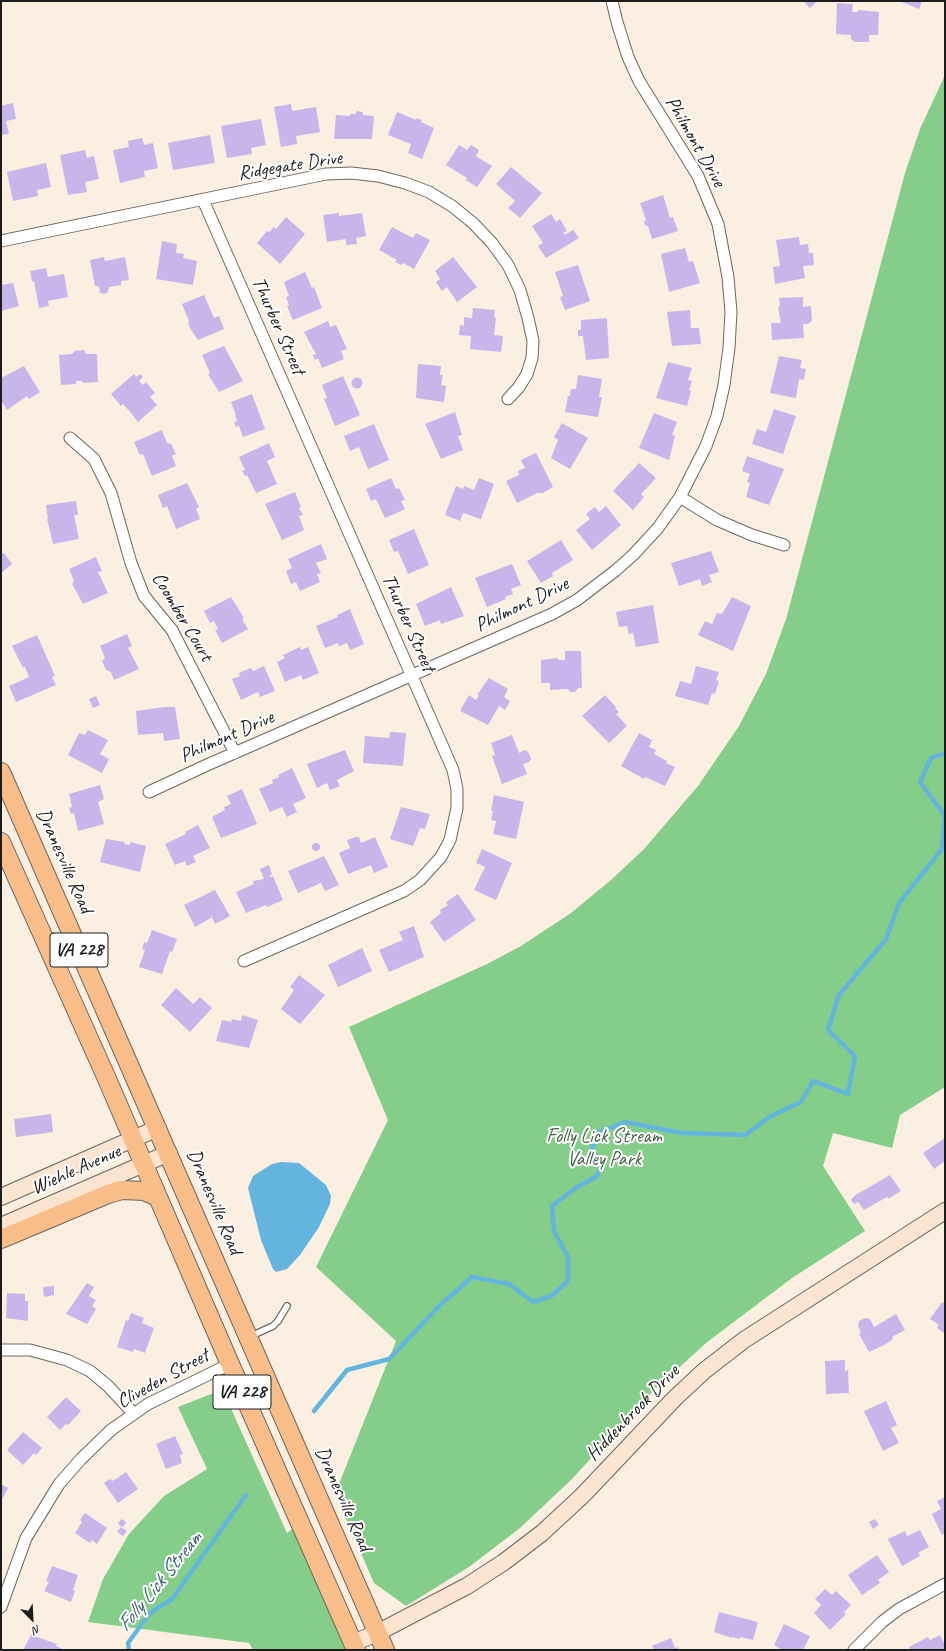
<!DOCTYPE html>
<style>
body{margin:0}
#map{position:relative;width:946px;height:1651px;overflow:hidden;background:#faefe0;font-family:Caveat,sans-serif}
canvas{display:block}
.frame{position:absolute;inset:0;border:2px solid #1c1c1c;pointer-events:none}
.north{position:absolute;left:12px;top:1599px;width:40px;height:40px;-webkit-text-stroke:3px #fff;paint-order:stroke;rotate:156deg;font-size:11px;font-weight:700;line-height:16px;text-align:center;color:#1c1c1c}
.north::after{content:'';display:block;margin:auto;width:14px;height:18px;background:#1c1c1c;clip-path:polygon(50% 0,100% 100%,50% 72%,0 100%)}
</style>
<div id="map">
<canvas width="946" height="1651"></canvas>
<div class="frame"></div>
<div class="north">N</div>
</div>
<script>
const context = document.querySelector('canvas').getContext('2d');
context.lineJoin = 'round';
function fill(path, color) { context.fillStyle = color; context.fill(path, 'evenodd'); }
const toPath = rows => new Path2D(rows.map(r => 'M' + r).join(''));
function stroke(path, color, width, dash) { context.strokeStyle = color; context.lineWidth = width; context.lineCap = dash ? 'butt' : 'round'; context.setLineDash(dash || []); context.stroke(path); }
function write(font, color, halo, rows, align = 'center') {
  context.font = font + ' Caveat,sans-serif'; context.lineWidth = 4; context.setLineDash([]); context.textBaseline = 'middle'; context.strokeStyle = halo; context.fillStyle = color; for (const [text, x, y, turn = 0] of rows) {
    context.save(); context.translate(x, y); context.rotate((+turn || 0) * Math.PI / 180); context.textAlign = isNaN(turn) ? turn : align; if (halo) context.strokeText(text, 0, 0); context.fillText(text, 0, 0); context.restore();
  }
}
fill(toPath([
 [945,75,945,1087,900,1115,892,1148,833,1133,823,1166,865,1231,792,1278,706,1343,648,1396,572,1479,520,1528,469,1567,406,1606,374,1583,335,1494,396,1341,316,1267,388,1120,349,1027,487,964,521,946,571,913,611,880,644,849,698,786,739,726,766,674,786,619,905,173,920,129],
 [211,1394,220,1395,228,1402,287,1533,300,1523,358,1650,253,1650,249,1643,88,1622,103,1579,129,1534,164,1496,207,1469,178,1407]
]), '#85ce8a');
fill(toPath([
 [281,1162,299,1163,326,1185,331,1196,330,1204,319,1227,300,1255,287,1269,276,1272,273,1269,261,1240,248,1188,253,1176,272,1164]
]), '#63b5de');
stroke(toPath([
 [314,1411,347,1370,389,1359,440,1305,472,1277,509,1284,533,1302,551,1296,568,1281,568,1257,554,1231,552,1206,574,1189,597,1176,602,1164,592,1150,597,1133,625,1122,682,1133,745,1135,771,1116,801,1102,813,1081,848,1094,855,1056,828,1030,839,995,886,939,899,903,942,849,945,816,920,782,931,758,945,753],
 [129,1650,128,1643,150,1613,172,1599,246,1495]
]), '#63b5de', 4.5);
fill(toPath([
 [803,1,817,1,810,8],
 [899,1,922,1,919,9],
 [837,3,853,4,852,12,858,12,858,10,879,12,878,35,869,35,869,42,855,42,851,39,851,35,836,34],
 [13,103,16,119,6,121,9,134,1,135,1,106],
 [291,104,292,111,316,107,320,132,296,136,297,144,281,147,274,107],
 [356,111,363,112,363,115,374,116,372,139,334,139,336,115,350,116,350,114,356,114],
 [397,112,416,120,417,118,422,120,421,122,434,128,422,159,408,153,411,144,388,135],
 [261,119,266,145,251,148,252,154,227,158,221,126],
 [210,135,215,163,173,170,168,143],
 [142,138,144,145,153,143,158,168,144,171,145,177,120,183,113,150,129,147,128,141],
 [459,145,467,150,471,145,479,150,476,156,492,166,477,187,466,180,467,178,446,165],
 [85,150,87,158,94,156,99,179,85,182,87,192,68,195,60,155],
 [46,163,51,187,37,190,38,196,13,201,7,172],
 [511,167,542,193,520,218,508,208,515,201,496,184],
 [663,195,670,218,673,217,678,231,652,239,648,226,645,226,644,221,646,220,640,203],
 [339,213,339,216,362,213,366,236,356,238,357,244,346,245,346,239,327,242,323,215],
 [551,214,556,222,560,219,567,231,563,233,565,235,573,230,579,238,546,258,538,246,543,243,532,226],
 [286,217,305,234,280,264,257,243,267,231,269,232,274,227,276,229],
 [392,227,413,238,416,233,430,240,414,269,403,263,401,265,395,262,397,260,379,250],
 [799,237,800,245,808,244,809,253,813,253,814,265,803,266,805,278,775,284,773,267,780,266,776,240],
 [162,241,177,244,176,253,184,254,183,258,197,261,193,285,156,279],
 [685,248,689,262,693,261,700,283,669,292,661,254],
 [104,257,105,261,125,257,129,280,121,281,121,285,109,287,108,292,104,294,100,293,99,286,95,286,90,260],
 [453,257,477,287,457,302,447,287,442,291,436,282,440,279,435,271],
 [578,265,590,301,565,310,560,297,563,296,555,272],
 [46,268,48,277,64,274,68,297,48,301,49,306,39,308,34,281,32,282,30,271],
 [305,272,312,288,314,287,322,308,293,320,287,306,289,305,286,297,289,296,284,282],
 [13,283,19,306,1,311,1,285],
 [204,295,214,318,219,316,224,329,198,340,190,328,188,322,189,321,182,304],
 [803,297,803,307,811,306,812,321,808,324,803,324,804,338,772,340,771,323,781,323,778,307,780,306,779,298],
 [473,308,495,310,494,317,496,318,494,335,503,336,501,352,470,349,471,336,459,335,460,325,464,326,464,317,472,318],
 [690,310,691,328,699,328,701,344,672,346,667,312],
 [607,318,609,358,586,360,583,336,578,336,578,330,581,330,581,320],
 [328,321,330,327,336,325,347,349,341,351,344,359,322,368,318,358,315,360,313,355,316,354,304,332],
 [224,346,243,381,219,392,208,374,210,373,202,355],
 [84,350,86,354,97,354,98,382,83,383,82,381,76,381,76,384,61,385,59,355,72,354,75,351],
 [779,356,802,360,800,368,806,369,804,380,799,379,796,398,770,393],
 [668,362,692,368,688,380,692,381,689,390,691,391,687,406,656,398],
 [418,364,441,366,440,375,443,375,441,385,446,386,444,402,416,398],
 [24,366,40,392,29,399,27,396,7,410,1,400,1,378],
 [134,374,136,377,140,374,143,377,139,381,143,385,146,382,155,393,150,397,157,405,138,422,131,413,123,404,121,406,111,394],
 [578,375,602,379,599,397,602,397,598,417,565,412,568,396,570,396,571,389,576,389],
 [343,376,360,415,335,426,324,399,327,398,322,385],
 '351.5 383a5.5 5.5 0 1 1 11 0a5.5 5.5 0 1 1-11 0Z',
 [252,394,265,429,243,437,239,426,236,427,234,422,237,421,235,415,236,415,231,402],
 [774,409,796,416,783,454,752,444,757,429,766,432],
 [455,412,462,435,458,436,463,450,441,459,425,424],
 [654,413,677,422,672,435,675,436,669,460,639,448],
 [562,423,588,438,570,469,551,458,558,440,554,437],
 [374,424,389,460,368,469,359,447,350,451,344,436],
 [162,430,167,443,171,444,176,454,172,456,176,466,152,476,143,454,140,455,134,442],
 [269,443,275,457,267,461,277,484,256,493,247,475,245,476,242,471,245,470,239,457],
 [536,453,553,487,543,493,537,493,517,503,506,481,519,475,518,471,525,468,521,460],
 [747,456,784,469,769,505,746,497,750,483,747,482,750,474,742,471],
 [639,463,656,478,641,494,644,497,633,510,613,491],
 [391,478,396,489,399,488,405,500,401,501,405,509,385,518,376,499,371,501,366,489],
 [479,478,494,484,481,519,463,513,460,521,445,515,456,486,463,489,464,486,474,490],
 [187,483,199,507,196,509,200,519,176,529,167,506,163,508,158,495],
 [295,492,301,507,299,508,303,515,299,516,304,530,282,540,265,504],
 [76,501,78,515,74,515,79,539,53,544,47,519,48,519,46,505],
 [606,506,621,525,592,550,576,530,590,519,586,514,595,507,599,512],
 [414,529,429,565,408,574,398,551,394,552,389,540],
 [561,540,573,560,552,573,553,576,541,583,527,561],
 [321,544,327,559,316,563,321,573,317,574,320,582,300,591,296,582,291,584,286,571,292,568,288,559],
 [711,551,719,572,709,575,712,582,702,586,700,579,679,586,671,563],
 [4,553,12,564,1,573,1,554],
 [96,557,102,571,98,572,108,593,83,604,72,584,74,581,69,569],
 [512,564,521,585,511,589,513,594,505,597,506,599,487,607,475,578],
 [451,587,464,616,441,624,440,620,425,626,416,604],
 [231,597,244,618,242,619,248,629,222,643,215,630,218,629,214,621,210,623,204,611],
 [732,597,751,606,733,651,698,635,705,621,712,624,717,613,722,614],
 [653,605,659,643,636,647,633,633,629,634,627,626,619,627,616,612],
 [350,609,364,644,350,650,347,643,339,646,338,643,325,648,316,626,338,617,337,615],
 [127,634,132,646,128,648,139,669,114,680,111,672,106,670,102,661,105,658,100,646],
 [37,635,55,676,52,677,56,685,16,702,9,686,29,677,25,667,23,668,12,646],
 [300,647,301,650,308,647,319,673,303,680,301,675,285,682,277,662,285,658,283,655],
 [565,651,581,651,582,688,578,688,575,692,570,692,568,689,550,690,550,683,541,683,541,660,558,658,558,660,565,660],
 [264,666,275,691,260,697,258,692,241,700,232,679,240,676,239,673,251,668,253,671],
 [696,666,719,672,716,680,719,681,715,694,712,693,708,705,675,696,680,681,691,684],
 [489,678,508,689,504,697,510,701,505,710,499,706,488,725,460,711,469,695,476,700,479,695,477,695],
 [605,695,616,707,615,708,619,712,616,714,627,726,609,743,582,716],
 [96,696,100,705,93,708,89,699],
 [164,707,175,707,180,739,164,741,163,733,138,735,136,711],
 [88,730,108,740,100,754,109,759,102,773,68,755,79,733,85,735],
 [390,732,406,733,403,766,363,763,365,736,389,738],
 [639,733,652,740,649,747,656,750,654,754,667,761,666,763,675,767,665,786,645,777,644,779,621,766],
 [512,735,519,753,525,750,528,752,531,759,529,762,523,764,527,774,502,784,492,756,495,755,491,743],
 [345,750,354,771,337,780,340,786,330,790,327,783,317,788,307,764],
 [292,768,306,798,293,804,297,812,287,817,282,807,270,812,259,789,273,783,272,780,279,777,278,775],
 [100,785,104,799,98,802,104,824,78,831,74,813,71,814,69,808,72,807,69,794],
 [242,789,257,824,221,838,212,817,225,810,224,807,231,804,227,796],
 [494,795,524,802,516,839,493,834,496,821,491,820,493,811,491,811],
 [401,807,430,814,425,829,420,828,413,846,390,839],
 [198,825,210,848,193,856,196,862,187,866,185,861,175,865,165,844,186,834,185,832],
 [356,837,359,837,361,843,375,837,388,867,374,873,371,865,348,874,339,853,350,848,347,840],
 [106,839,125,842,124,844,130,845,130,842,146,846,140,872,100,862],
 '312 847a4 4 0 1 1 8 0a4 4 0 1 1-8 0Z',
 [482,849,512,863,496,900,474,890,485,867,476,863],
 [324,856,339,885,325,891,321,883,298,893,288,871],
 [269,865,272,874,269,876,270,877,273,876,283,900,267,907,266,905,246,913,236,892,254,884,253,881,264,879,260,869],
 [215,890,230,916,215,924,211,915,211,918,195,927,184,905],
 [458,894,476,920,444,942,430,922,441,913,440,910,448,905,446,902],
 [414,926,424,957,389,972,379,950,403,940,399,932],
 [152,930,177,939,172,952,170,951,162,974,139,967,145,950,142,949,144,942,147,943],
 [362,948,372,971,338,987,328,965],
 [299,975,325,995,300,1024,281,1009,294,990,290,987],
 [176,988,193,1004,200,997,212,1008,190,1032,161,1005],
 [242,1015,258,1020,249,1048,216,1041,222,1020,231,1022,232,1019,241,1021],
 [51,1114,53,1132,16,1137,14,1119],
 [945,1138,945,1161,934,1169,923,1153],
 [890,1175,901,1191,888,1199,887,1197,864,1210,858,1202,854,1204,851,1200,854,1196],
 [87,1283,94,1287,89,1296,96,1300,92,1306,96,1309,87,1324,66,1314],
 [54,1286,54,1295,44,1297,43,1287],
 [7,1293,25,1294,25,1301,28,1301,28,1321,6,1318],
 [942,1302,945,1304,945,1334,937,1328,939,1325,930,1319],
 [131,1313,144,1318,142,1323,154,1328,145,1353,134,1349,133,1352,117,1347,126,1320,128,1321],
 [896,1314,905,1330,892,1337,893,1339,886,1344,869,1352,859,1334,861,1333,858,1326,859,1321,865,1318,870,1319,874,1327],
 [845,1360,845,1371,848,1370,849,1393,826,1394,825,1361],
 [66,1397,81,1411,68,1425,66,1424,60,1430,47,1417],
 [886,1401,897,1425,891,1428,899,1443,883,1451,864,1411],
 [23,1432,42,1448,36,1455,34,1453,23,1465,7,1450],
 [175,1436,183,1454,180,1455,182,1463,166,1469,156,1444],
 [126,1472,138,1489,118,1503,104,1483,110,1479,112,1481,116,1479],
 [1,1484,8,1488,1,1501],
 [945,1497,945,1533,942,1535,932,1514,941,1509,937,1501],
 [85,1513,107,1528,97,1544,92,1540,90,1543,75,1533,82,1522,80,1520],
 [121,1519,126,1522,123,1527,118,1524],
 [875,1519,879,1525,873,1529,869,1522],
 [121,1527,127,1531,123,1536,117,1532],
 [920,1530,929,1547,918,1553,920,1556,902,1566,888,1539,905,1531,907,1536],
 [877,1555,889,1572,878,1580,880,1583,862,1595,848,1575],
 [52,1566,78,1575,73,1590,75,1591,71,1602,44,1591,49,1582,46,1581],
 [825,1589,832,1595,836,1591,851,1605,844,1612,846,1614,830,1630,814,1613,821,1605,815,1599],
 [719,1612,758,1622,753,1640,740,1637,740,1639,732,1637,732,1638,714,1632],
 [784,1624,810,1636,803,1650,782,1650,774,1645],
 [31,1635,57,1644,56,1646,61,1648,61,1650,23,1650],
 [940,1635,945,1645,945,1650,911,1650,909,1647,928,1637,930,1640],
 [671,1638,675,1648,678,1647,679,1650,654,1650,652,1646]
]), '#c7b6ea');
const lane = toPath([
 [251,1336,273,1326,278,1321,287,1306]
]);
const street = toPath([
 [203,200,453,770,457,789,457,808,450,840,441,857,420,880,404,891,244,961],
 [1,241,326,174,351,173,378,176,405,183,429,192,452,206,473,223,492,243,508,265,520,290,528,318,533,341,532,358,527,374,519,387,508,399],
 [70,438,94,459,111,493,131,563,144,596,172,630,235,753],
 [680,497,717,520,752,535,784,545],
 [149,792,207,765,552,614,577,600,615,571,633,555,658,528,680,497,706,446,717,416,724,385,729,348,731,312,728,277,718,224,698,176,639,81,628,57,617,22,612,1],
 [1,1350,30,1350,67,1360,90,1371,108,1386,133,1413],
 [1,1607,26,1538,59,1484,81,1459,111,1430,148,1404,230,1364],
 [854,1650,882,1622,899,1609,945,1584]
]);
const secondary = toPath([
 [1,1197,158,1128],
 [1,1226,169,1153],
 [353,1643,377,1633,467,1586,504,1562,542,1533,582,1496,675,1398,704,1371,744,1340,945,1211]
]);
const primary = toPath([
 [1,772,385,1650],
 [1,842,107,1079,230,1364,356,1650],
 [1,1239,108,1194,122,1190,144,1191,158,1197]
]);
stroke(lane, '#6a6661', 8);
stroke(street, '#6a6661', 13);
stroke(secondary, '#6a6661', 18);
stroke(primary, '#6a6661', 20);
stroke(lane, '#fff', 5.5);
stroke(street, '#fff', 11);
stroke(secondary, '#fce5d0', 16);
stroke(primary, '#f8bd89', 18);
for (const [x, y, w] of [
 [79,950,58],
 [242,1392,58]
]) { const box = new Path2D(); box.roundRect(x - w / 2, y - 17, w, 34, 3); context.fillStyle = '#fff'; context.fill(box); stroke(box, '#1c1c1c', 1); }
write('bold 19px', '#1c1c1c', null, [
 ["VA 228",79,950],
 ["VA 228",242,1392]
]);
write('20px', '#1c1c1c', '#fff', [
 ["Philmont Drive",695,142,60],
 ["Ridgegate Drive",290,166,-9],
 ["Thurber Street",278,326,66],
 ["Philmont Drive",522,605,-26],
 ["Coomber Court",182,617,59],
 ["Thurber Street",408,623,66],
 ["Philmont Drive",227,737,-24],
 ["Dranesville Road",64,861,66],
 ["Wiehle Avenue",76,1170,-24],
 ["Dranesville Road",214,1202,67],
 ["Cliveden Street",163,1379,-29],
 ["Hiddenbrook Drive",633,1413,-46],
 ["Dranesville Road",343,1499,66]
]);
write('20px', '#466348', '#fff', [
 ["Folly Lick Stream",604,1137],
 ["Valley Park",604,1160]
]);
write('italic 21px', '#3c6173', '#fff', [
 ["Folly Lick Stream",160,1582,-51]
]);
</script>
